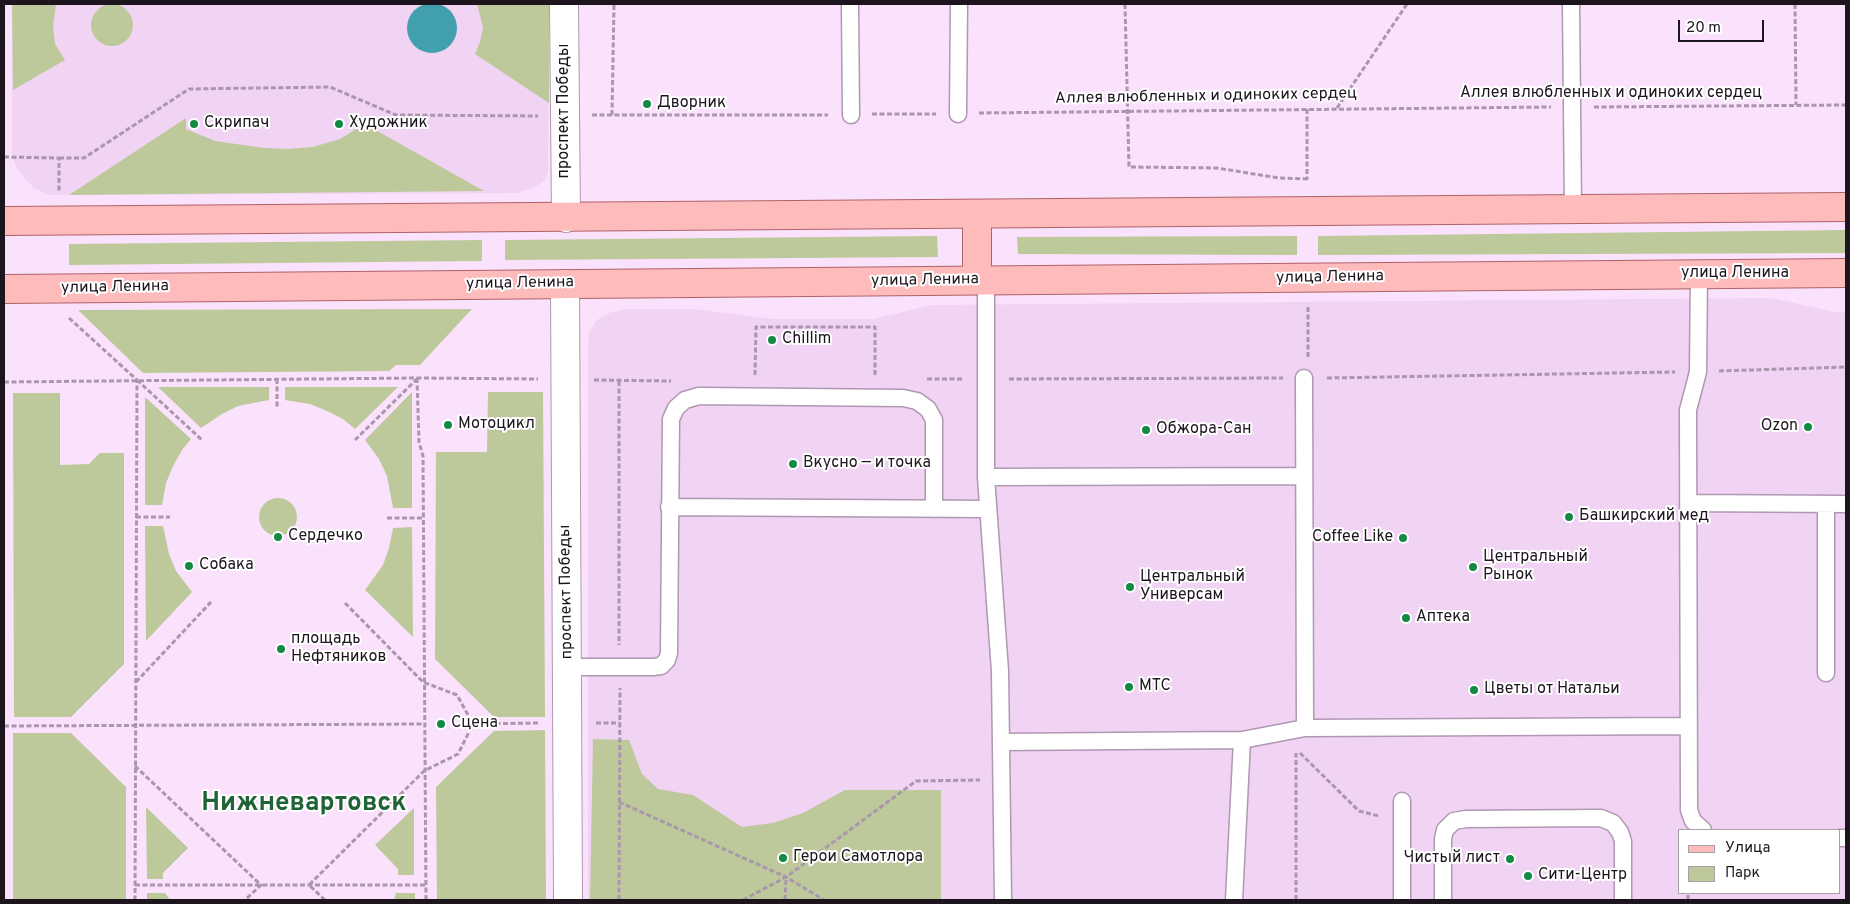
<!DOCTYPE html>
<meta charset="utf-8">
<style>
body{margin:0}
#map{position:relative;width:1850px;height:904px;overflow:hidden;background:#fae1fc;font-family:Overpass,sans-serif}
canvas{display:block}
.frame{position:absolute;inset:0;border:5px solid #1d151e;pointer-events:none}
.legend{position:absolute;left:1678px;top:829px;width:162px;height:65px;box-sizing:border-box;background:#fff;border:1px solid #a5a1a5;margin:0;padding:6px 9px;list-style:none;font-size:15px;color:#1d151e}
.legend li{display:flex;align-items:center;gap:10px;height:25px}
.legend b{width:25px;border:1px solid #a5a1a5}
.scale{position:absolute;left:1678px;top:20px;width:86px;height:22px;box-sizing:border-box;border:2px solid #1d151e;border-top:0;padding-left:6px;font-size:15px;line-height:18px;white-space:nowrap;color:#1d151e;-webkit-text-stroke:4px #fff;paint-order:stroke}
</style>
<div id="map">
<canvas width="1850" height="904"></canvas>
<div class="frame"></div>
<ul class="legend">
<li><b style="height:6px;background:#fdbbbc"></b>Улица</li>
<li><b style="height:14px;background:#bdc99a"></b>Парк</li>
</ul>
<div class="scale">20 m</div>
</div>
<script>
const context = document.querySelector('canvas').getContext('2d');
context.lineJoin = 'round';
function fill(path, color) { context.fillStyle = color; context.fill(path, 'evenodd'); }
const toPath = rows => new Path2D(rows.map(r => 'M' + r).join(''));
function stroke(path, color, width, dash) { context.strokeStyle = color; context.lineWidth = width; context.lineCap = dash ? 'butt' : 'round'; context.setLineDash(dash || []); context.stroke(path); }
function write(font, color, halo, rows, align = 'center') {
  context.font = font + ' Overpass,sans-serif'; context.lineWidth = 4; context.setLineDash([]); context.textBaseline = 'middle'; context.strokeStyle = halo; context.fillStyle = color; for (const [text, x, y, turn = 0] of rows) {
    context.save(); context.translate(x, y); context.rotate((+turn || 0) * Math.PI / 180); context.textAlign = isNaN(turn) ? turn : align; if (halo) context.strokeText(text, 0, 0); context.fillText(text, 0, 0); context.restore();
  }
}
fill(toPath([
 [12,4,549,4,548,172,544,180,538,185,518,193,49,195,34,188,23,177,16,167,12,153],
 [1771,298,1835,312,1846,312,1846,900,588,900,588,347,589,333,597,320,609,313,625,309,693,309,772,319,873,319,932,305],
 [1679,830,1839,830,1839,893,1679,893]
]), '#f1d3f4');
fill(toPath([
 '91 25a21 21 0 1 1 42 0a21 21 0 1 1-42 0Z',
 [12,4,56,4,53,26,55,44,65,60,13,90],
 [477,4,549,4,549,103,475,54,480,42,483,27],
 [186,118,186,129,215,141,264,148,288,149,313,147,340,139,356,129,356,119,484,191,69,195],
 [1846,230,1846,253,1318,255,1318,236],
 [937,236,938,257,505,260,505,240],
 [1297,236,1297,255,1018,254,1017,237],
 [482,240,482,261,69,265,69,244],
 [472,309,420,365,396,365,389,371,143,373,78,310],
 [158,387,269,387,269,400,238,406,222,414,201,428],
 [285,387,398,387,355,429,343,419,327,411,310,404,285,400],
 [412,392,412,508,393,508,387,476,379,459,365,440],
 [488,392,543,392,545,717,494,717,435,659,436,452,487,452],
 [13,393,60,393,60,465,89,464,100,453,124,453,124,664,71,717,14,717],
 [145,397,191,439,182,450,173,466,166,483,162,505,145,505],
 '259 517a19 19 0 1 1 38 0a19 19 0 1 1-38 0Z',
 [145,526,163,526,169,554,176,571,192,592,146,641],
 [412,527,413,637,365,590,383,565,389,548,393,528],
 [545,730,546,900,437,900,436,787,494,731],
 [13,733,71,733,126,787,126,900,13,900],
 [593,739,629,740,642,774,658,789,693,795,742,827,773,823,803,813,845,790,941,790,941,900,590,900],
 [146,807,188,848,163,873,163,879,147,879],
 [414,808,414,875,398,875,398,869,375,845],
 [147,893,165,893,170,900,147,900],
 [396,893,415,893,415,900,394,900]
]), '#bdc99a');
fill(toPath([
 '407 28a25 25 0 1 1 50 0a25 25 0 1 1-50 0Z'
]), '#429fad');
const service = toPath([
 [850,4,851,115],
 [1571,4,1573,209],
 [958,114,959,4],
 [1699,274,1698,372,1688,410,1689,810,1693,821,1703,830],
 [986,280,986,477,1000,671,1003,900],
 [1304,378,1305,728],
 [986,477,1304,476],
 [1688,503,1846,504],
 [1826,504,1826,673],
 [669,507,988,509],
 [567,667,653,667,661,666,667,660,669,653,671,419,676,408,685,400,699,396,903,398,917,401,928,409,934,420,934,509],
 [1002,742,1242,740,1305,728,1689,726],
 [1402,801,1402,900],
 [1839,838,1846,838],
 [1234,900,1242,740],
 [1443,900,1443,839,1445,830,1454,821,1466,819,1601,818,1613,823,1620,832,1623,841,1623,900]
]);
const secondary = toPath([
 [564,4,566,218],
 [565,284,568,900]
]);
const primary = toPath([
 [977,214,977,280],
 [4,221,1846,207],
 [4,289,1846,273]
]);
stroke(service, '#af98b2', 19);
stroke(secondary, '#af98b2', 30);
stroke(primary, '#ae6367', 30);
stroke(toPath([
 [1125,4,1129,167,1217,168,1279,178,1307,179],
 [1795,4,1796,105],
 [1594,107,1846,105],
 [1337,108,1407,4],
 [1307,109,1307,180],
 [979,113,1551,107],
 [872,114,936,114],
 [592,115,828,115],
 [612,115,614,4],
 [4,157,59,158,59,193],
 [59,158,84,158,189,89,330,87,396,115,538,116],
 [69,318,137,380,135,900],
 [1308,357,1308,306],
 [1719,371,1846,367],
 [755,375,756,327,875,327,875,376],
 [417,378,419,442,423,456,426,900],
 [1327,378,1675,372],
 [277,379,277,409],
 [927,379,963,379],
 [1009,379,1283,378],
 [137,380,202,440],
 [594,380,671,381],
 [619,381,619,645],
 [4,382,417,378,538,379],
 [355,440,417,379],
 [136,517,170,517],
 [387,518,423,518],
 [345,603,423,682,457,695,473,724],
 [136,682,211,602],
 [596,723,620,723],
 [473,724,540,723],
 [4,726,423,724],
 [1300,753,1359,811,1379,816],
 [135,766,261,885,245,900],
 [619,802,786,877,824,900],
 [135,885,426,885],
 [325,900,309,885,424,771,458,754,473,724],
 [619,900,620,688],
 [743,900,786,877,916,781,980,780],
 [785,900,786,877],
 [1296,900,1296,753],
 [1688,900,1688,893]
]), '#aa97ac', 3, [5, 2.5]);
stroke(service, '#fff', 16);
stroke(secondary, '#fff', 28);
stroke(primary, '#fdbbbc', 28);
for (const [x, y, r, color] of [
 [647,104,5,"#138a44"],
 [194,124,5,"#138a44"],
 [339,124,5,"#138a44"],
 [772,340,5,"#138a44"],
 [448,425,5,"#138a44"],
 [1808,427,5,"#138a44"],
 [1146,430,5,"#138a44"],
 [793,464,5,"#138a44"],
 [1569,517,5,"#138a44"],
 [278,537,5,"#138a44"],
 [1403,538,5,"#138a44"],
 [189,566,5,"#138a44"],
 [1473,567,5,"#138a44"],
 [1130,587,5,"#138a44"],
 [1406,618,5,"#138a44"],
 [281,649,5,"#138a44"],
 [1129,687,5,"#138a44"],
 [1474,690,5,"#138a44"],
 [441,724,5,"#138a44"],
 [783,858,5,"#138a44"],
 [1510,859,5,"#138a44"],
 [1528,876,5,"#138a44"]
]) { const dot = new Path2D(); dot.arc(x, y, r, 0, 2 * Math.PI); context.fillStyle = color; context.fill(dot); stroke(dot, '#fff', 2); }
write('16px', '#1d151e', '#fff', [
 ["Аллея влюбленных и одиноких сердец",1611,94],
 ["Аллея влюбленных и одиноких сердец",1206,97,-1],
 ["проспект Победы",565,111,-90],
 ["улица Ленина",1735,274],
 ["улица Ленина",1330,278,-1],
 ["улица Ленина",925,281,-1],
 ["улица Ленина",520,284,-1],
 ["улица Ленина",115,288,-1],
 ["проспект Победы",567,592,-91]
]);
write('16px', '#1d151e', '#fff', [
 ["Дворник",657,104],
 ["Скрипач",204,124],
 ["Художник",349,124],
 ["Chillim",782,340],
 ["Мотоцикл",458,425],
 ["Ozon",1798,427,"right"],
 ["Обжора-Сан",1156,430],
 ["Вкусно — и точка",803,464],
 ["Башкирский мед",1579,517],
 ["Сердечко",288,537],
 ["Coffee Like",1393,538,"right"],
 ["Центральный",1483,558],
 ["Рынок",1483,576],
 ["Собака",199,566],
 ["Центральный",1140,578],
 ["Универсам",1140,596],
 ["Аптека",1416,618],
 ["площадь",291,640],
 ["Нефтяников",291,658],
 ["МТС",1139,687],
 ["Цветы от Натальи",1484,690],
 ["Сцена",451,724],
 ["Герои Самотлора",793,858],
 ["Чистый лист",1500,859,"right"],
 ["Сити-Центр",1538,876]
], 'left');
write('bold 26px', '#206336', '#fff', [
 ["Нижневартовск",304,805]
]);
</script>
